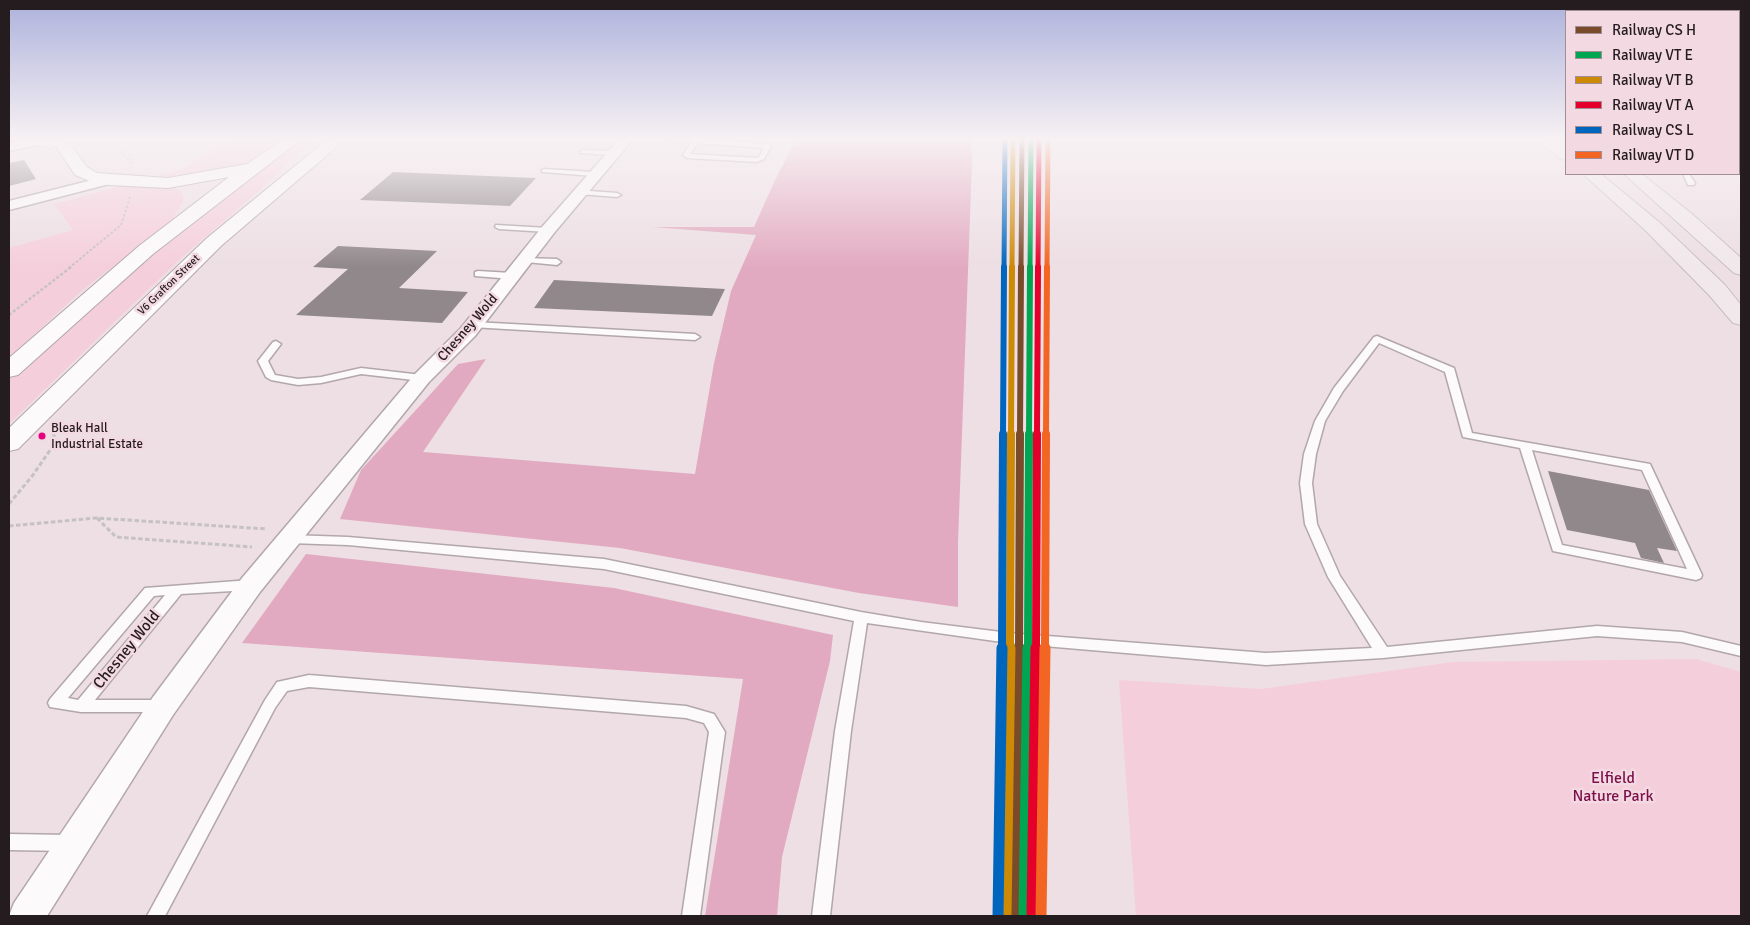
<!DOCTYPE html>
<style>
body{margin:0}
#map{position:relative;width:1750px;height:925px;overflow:hidden;background:#eddfe4;font-family:Signika,sans-serif}
canvas{display:block}
.frame{position:absolute;inset:0;border:10px solid #251c20;pointer-events:none}
.legend{position:absolute;left:1565px;top:10px;width:175px;height:165px;box-sizing:border-box;background:#f3d9e2;border:1px solid #a18d94;margin:0;padding:6px 9px;list-style:none;font-size:15px;color:#251c20}
.legend li{display:flex;align-items:center;gap:10px;height:25px}
.legend b{width:25px;border:1px solid #a18d94}
</style>
<div id="map">
<canvas width="1750" height="925"></canvas>
<div class="frame"></div>
<ul class="legend">
<li><b style="height:6px;background:#7a4b2a"></b>Railway CS H</li>
<li><b style="height:6px;background:#00a651"></b>Railway VT E</li>
<li><b style="height:6px;background:#cd8a06"></b>Railway VT B</li>
<li><b style="height:6px;background:#e4002b"></b>Railway VT A</li>
<li><b style="height:6px;background:#0065bd"></b>Railway CS L</li>
<li><b style="height:6px;background:#f26522"></b>Railway VT D</li>
</ul>
</div>
<script>
const context = document.querySelector('canvas').getContext('2d');
context.lineJoin = 'round';
function fill(path, color) { context.fillStyle = color; context.fill(path, 'evenodd'); }
const toPath = rows => new Path2D(rows.map(r => 'M' + r).join(''));
function stroke(path, color, width, dash) { context.strokeStyle = color; context.lineWidth = width; context.lineCap = dash ? 'butt' : 'round'; context.setLineDash(dash || []); context.stroke(path); }
function write(font, color, halo, rows, align = 'center') {
  context.font = font + ' Signika,sans-serif'; context.lineWidth = 5; context.setLineDash([]); context.textBaseline = 'middle'; context.strokeStyle = halo; context.fillStyle = color; for (const [text, x, y, turn = 0] of rows) {
    context.save(); context.translate(x, y); context.rotate((+turn || 0) * Math.PI / 180); context.textAlign = isNaN(turn) ? turn : align; if (halo) context.strokeText(text, 0, 0); context.fillText(text, 0, 0); context.restore();
  }
}
fill(toPath([
 [233,138,284,138,252,161,233,168,195,174,178,174,162,184,181,191,184,199,172,220,79,293,9,358,9,248,73,230,54,204,181,170],
 [305,138,319,138,286,164,268,183,180,259,9,424,9,379,137,264,278,154],
 [1696,659,1741,672,1741,916,1136,916,1119,680,1261,689,1453,662]
]), '#f5cedc');
fill(toPath([
 [797,138,971,138,972,162,958,542,958,607,859,593,620,548,340,519,361,470,458,364,486,359,423,452,695,474,714,363,731,291,756,235,652,227,754,227,775,180],
 [306,554,614,588,833,635,830,661,782,857,777,916,705,916,743,679,242,643]
]), '#e2aac0');
fill(toPath([
 [24,160,36,179,9,186,9,163],
 [393,172,536,178,510,206,360,200],
 [338,246,437,251,399,288,468,292,442,323,296,315,348,269,313,267],
 [554,280,725,289,712,316,534,308],
 [1548,471,1649,490,1677,551,1657,548,1664,563,1641,558,1635,543,1567,530]
]), '#91888b');
const lane = toPath([
 [656,138,684,138,768,144,771,146,764,159,757,162,687,158,683,155,691,142,659,140,656,138],
 [698,143,764,148,759,157,756,158,690,154,698,143],
 [1739,149,1741,149,1741,153,1739,153,1739,149],
 [583,150,613,151,616,153,613,155,581,153,580,152,583,150],
 [544,169,594,172,598,174,594,176,542,172,542,170,544,169],
 [1683,174,1689,174,1695,183,1694,185,1688,185,1683,174],
 [576,190,617,193,621,195,617,197,579,194,575,192,576,190],
 [496,225,548,228,552,230,548,232,499,229,495,227,496,225],
 [523,258,557,259,561,262,557,265,526,262,523,262,523,258],
 [478,271,512,273,516,276,512,279,475,276,475,272,478,271],
 [474,322,695,334,700,337,695,340,471,327,469,325,474,322],
 [1377,336,1454,368,1472,433,1650,464,1702,575,1701,578,1696,580,1553,551,1520,448,1463,437,1445,372,1379,343,1343,391,1325,421,1316,454,1312,483,1317,524,1340,576,1387,647,1597,626,1682,632,1741,646,1741,656,1682,642,1597,636,1383,658,1266,665,1009,643,867,623,851,731,830,916,812,916,835,731,854,621,604,569,348,545,289,543,285,542,283,539,285,536,289,535,348,537,604,559,861,612,921,622,1009,633,1266,653,1372,648,1328,577,1305,524,1300,483,1304,454,1315,421,1334,388,1374,337,1377,336],
 [1532,450,1642,470,1687,569,1562,545,1532,450],
 [276,341,281,344,268,361,275,375,298,379,321,377,361,368,422,375,427,378,422,381,361,374,321,383,298,385,271,380,266,377,258,361,273,342,276,341],
 [250,580,255,582,257,585,255,588,250,590,181,594,95,700,161,700,166,702,168,706,166,710,161,712,81,712,50,707,48,703,50,699,145,588,250,580],
 [165,595,78,700,68,698,154,596,165,595],
 [309,675,686,706,714,714,725,732,700,916,682,916,709,732,704,723,686,718,309,687,287,691,275,708,165,916,147,916,265,700,277,682,309,675],
 [9,834,69,835,75,837,77,843,75,849,69,851,9,850,9,834]
]);
const street = toPath([
 [34,138,43,138,45,141,43,144,9,151,9,143,34,138],
 [620,138,634,138,554,233,475,336,429,382,260,592,173,715,47,916,9,916,14,903,153,697,242,578,415,374,461,328,542,227,620,138],
 [108,176,113,177,115,180,113,183,9,210,9,201,108,176]
]);
const secondary = toPath([
 [32,138,77,138,75,141,69,143,87,167,97,173,168,178,247,164,285,138,303,138,153,254,18,375,9,377,9,358,139,246,229,177,168,188,108,185,92,182,75,175,56,146,49,148,32,144,30,141,32,138],
 [329,138,347,138,221,246,18,449,9,451,9,428,207,238,329,138]
]);
const highway = toPath([
 [1535,138,1553,138,1566,147,1566,160,1560,159,1535,138],
 [1583,174,1601,174,1659,222,1725,285,1741,305,1741,325,1733,323,1709,295,1645,230,1583,174],
 [1624,174,1642,174,1692,214,1741,258,1741,275,1734,273,1624,174]
]);
stroke(lane, '#b2a7ab', 3);
stroke(street, '#b2a7ab', 3);
stroke(secondary, '#b2a7ab', 2);
stroke(highway, '#c5bec0', 2);
stroke(toPath([
 [109,138,132,163],
 [230,154,258,138],
 [69,268,121,225,130,197]
]), '#c6c2c4', 2, [2.5, 2]);
stroke(toPath([
 [9,315,71,267],
 [51,431,54,435]
]), '#c6c2c4', 2.5, [3, 2]);
stroke(toPath([
 [9,504,33,475,57,440,53,434],
 [97,518,116,537,252,547],
 [9,526,96,518,267,529]
]), '#c6c2c4', 3, [4.5, 2.5]);
fill(lane, '#fcfafb');
fill(street, '#fcfafb');
fill(secondary, '#fcfafb');
fill(highway, '#f1e8ec');
stroke(toPath([
 [1021,268,1022,138]
]), '#7a4b2a', 5);
stroke(toPath([
 [1020,435,1021,267]
]), '#7a4b2a', 6);
stroke(toPath([
 [1019,650,1020,434]
]), '#7a4b2a', 8);
stroke(toPath([
 [1015,916,1019,648]
]), '#7a4b2a', 11);
stroke(toPath([
 [1030,268,1031,138]
]), '#00a651', 5);
stroke(toPath([
 [1029,435,1030,267]
]), '#00a651', 6);
stroke(toPath([
 [1028,650,1029,434]
]), '#00a651', 8);
stroke(toPath([
 [1024,916,1028,648]
]), '#00a651', 11);
stroke(toPath([
 [1012,268,1013,138]
]), '#cd8a06', 5);
stroke(toPath([
 [1011,435,1012,267]
]), '#cd8a06', 6);
stroke(toPath([
 [1010,650,1011,434]
]), '#cd8a06', 8);
stroke(toPath([
 [1006,916,1010,648]
]), '#cd8a06', 11);
stroke(toPath([
 [1038,268,1039,138]
]), '#e4002b', 5);
stroke(toPath([
 [1037,435,1038,267]
]), '#e4002b', 6);
stroke(toPath([
 [1036,650,1037,434]
]), '#e4002b', 8);
stroke(toPath([
 [1032,916,1036,648]
]), '#e4002b', 11);
stroke(toPath([
 [1004,268,1005,138]
]), '#0065bd', 5);
stroke(toPath([
 [1003,435,1004,267]
]), '#0065bd', 6);
stroke(toPath([
 [1002,650,1003,434]
]), '#0065bd', 8);
stroke(toPath([
 [998,916,1002,648]
]), '#0065bd', 11);
stroke(toPath([
 [1047,268,1048,138]
]), '#f26522', 5);
stroke(toPath([
 [1046,435,1047,267]
]), '#f26522', 6);
stroke(toPath([
 [1045,650,1046,434]
]), '#f26522', 8);
stroke(toPath([
 [1041,916,1045,648]
]), '#f26522', 11);
const sky = context.createLinearGradient(0, 0, 0, 267);
sky.addColorStop(0, '#adb2dc');
sky.addColorStop(0.52, '#f7f1f3');
sky.addColorStop(1, '#f7f1f300');
context.fillStyle = sky;
context.fillRect(0, 0, 1750, 267);
for (const [x, y, r, color] of [
 [42,436,4.5,"#e5007d"]
]) { const dot = new Path2D(); dot.arc(x, y, r, 0, 2 * Math.PI); context.fillStyle = color; context.fill(dot); stroke(dot, '#f3d9e2', 2); }
write('11px', '#251c20', '#f3d9e2', [
 ["V6 Grafton Street",169,285,-44]
]);
write('13px', '#251c20', '#f3d9e2', [
 ["Bleak Hall",51,429],
 ["Industrial Estate",51,445]
], 'left');
write('14px', '#251c20', '#f3d9e2', [
 ["Chesney Wold",468,328,-49]
]);
write('16px', '#251c20', '#f3d9e2', [
 ["Chesney Wold",127,650,-51]
]);
write('16px', '#7c0e49', '#f3d9e2', [
 ["Elfield",1613,779],
 ["Nature Park",1613,797]
]);
</script>
